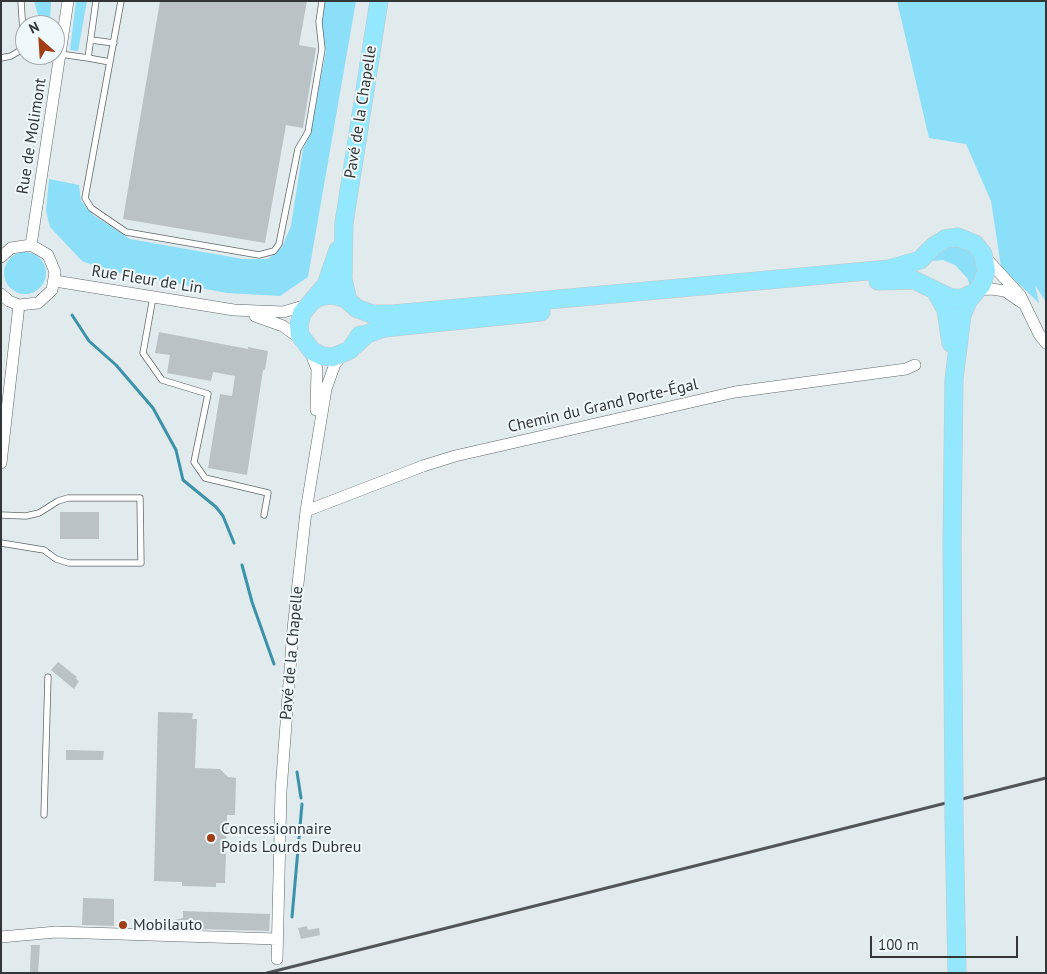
<!DOCTYPE html>
<meta charset="utf-8">
<style>
body{margin:0}
#map{position:relative;width:1047px;height:974px;overflow:hidden;background:#e1eaed;font-family:"PT Sans",sans-serif}
canvas{display:block}
.frame{position:absolute;inset:0;border:2px solid #333637;pointer-events:none}
.north{position:absolute;left:15px;top:15px;width:50px;height:50px;box-sizing:border-box;background:#eff8fa;border:1px solid #a4aaac;border-radius:50%;rotate:334deg;font-size:14px;font-weight:700;line-height:20px;text-align:center;color:#333637}
.north::after{content:'';display:block;margin:auto;width:18px;height:22px;background:#a33d16;clip-path:polygon(50% 0,100% 100%,50% 72%,0 100%)}
.scale{position:absolute;left:870px;top:936px;width:148px;height:22px;box-sizing:border-box;border:2px solid #333637;border-top:0;padding-left:6px;font-size:15px;line-height:18px;white-space:nowrap;color:#333637;-webkit-text-stroke:4px #eff8fa;paint-order:stroke}
</style>
<div id="map">
<canvas width="1047" height="974"></canvas>
<div class="frame"></div>
<div class="north">N</div>
<div class="scale">100 m</div>
</div>
<script>
const context = document.querySelector('canvas').getContext('2d');
context.lineJoin = 'round';
function fill(path, color) { context.fillStyle = color; context.fill(path, 'evenodd'); }
const toPath = rows => new Path2D(rows.map(r => 'M' + r).join(''));
function stroke(path, color, width, dash) { context.strokeStyle = color; context.lineWidth = width; context.lineCap = dash ? 'butt' : 'round'; context.setLineDash(dash || []); context.stroke(path); }
function write(font, color, halo, rows, align = 'center') {
  context.font = font + ' "PT Sans",sans-serif'; context.lineWidth = 4; context.setLineDash([]); context.textBaseline = 'middle'; context.strokeStyle = halo; context.fillStyle = color; for (const [text, x, y, turn = 0] of rows) {
    context.save(); context.translate(x, y); context.rotate((+turn || 0) * Math.PI / 180); context.textAlign = isNaN(turn) ? turn : align; if (halo) context.strokeText(text, 0, 0); context.fillText(text, 0, 0); context.restore();
  }
}
fill(toPath([
 [34,1,51,1,50,22,47,25,41,25],
 [76,1,87,1,78,51,70,50],
 [325,1,356,1,308,277,280,296,227,293,109,271,82,261,50,227,46,211,49,179,79,185,81,201,93,215,130,239,243,259,268,259,282,247,291,226,303,149,310,135,326,51,322,22],
 [897,1,1046,1,1046,302,1035,285,1039,303,1001,267,991,201,966,144,929,138],
 [951,244,972,250,980,269,970,288,968,279,955,265,943,260,932,261,934,256],
 '4 273a21 21 0 1 1 42 0a21 21 0 1 1-42 0Z'
]), '#8cdff8');
stroke(toPath([
 [72,315,89,341,116,365,153,408,176,450,183,480,216,507,223,516,234,543],
 [242,565,252,602,274,664],
 [297,772,301,798],
 [292,917,302,804]
]), '#3b93aa', 3);
fill(toPath([
 [160,1,307,1,299,45,316,48,303,128,286,125,265,243,123,219],
 [159,332,248,349,248,347,268,351,265,370,263,370,247,475,208,468,220,394,232,396,235,376,213,372,211,381,167,373,170,355,155,353],
 [60,512,99,512,99,539,60,539],
 [58,662,77,677,76,679,79,681,74,689,51,670],
 [158,712,193,713,192,719,197,719,195,768,220,769,228,777,236,778,235,815,227,815,225,883,216,883,216,887,182,886,182,882,154,881],
 [66,750,104,751,103,760,66,760],
 [83,898,114,899,114,926,82,925],
 [183,911,270,914,269,931,161,928,161,924,166,924,166,922,183,918],
 [307,926,308,930,319,928,320,935,301,939,298,928],
 [31,945,40,945,38,973,30,973]
]), '#bac2c5');
const lane = toPath([
 [121,1,85,198,91,208,126,232,259,255,274,251,279,244,298,149,308,132,322,49,319,22,322,1],
 [91,40,114,43],
 [60,54,88,58,96,1],
 [1,58,11,56,24,48,21,1],
 [88,58,110,62],
 [153,297,143,353,162,380,208,394,194,462,205,478,268,493,264,515],
 [1,515,26,516,39,513,58,501,68,498,140,498,141,563,69,563,56,559,44,550,1,543],
 [44,815,48,677]
]);
const street = toPath([
 [31,245,68,1],
 [1,257,11,248,31,245,48,255,55,272,52,290,38,303,19,305,9,301,1,294],
 [986,258,1020,295,1039,334,1046,343],
 [55,281,234,310,283,312,307,305],
 [977,290,991,289,1005,291,1021,302],
 [255,316,283,326,302,340],
 [310,351,317,369,316,410],
 [1,463,19,305],
 [306,511,423,466,455,456,735,392,906,369,915,365],
 [1,937,56,932,277,939],
 [277,959,281,791,293,629,306,511,326,389,335,364,343,354]
]);
const primary = toPath([
 [338,250,326,285,302,313,299,325,300,335,312,351,322,356,333,357,350,350,360,335],
 [878,281,914,280,951,298,963,298,973,293],
 [936,292,946,310,951,343],
 [314,300,322,296,334,295,346,299,354,306],
 [348,301,343,279,344,223,379,1],
 [356,308,372,314,393,314,889,269,920,260,934,246,945,239,958,237,975,244,983,254,986,271,982,284,968,301,962,315,954,379,952,544,954,793],
 [355,345,367,334,384,328,541,312],
 [954,819,957,973]
]);
stroke(lane, '#60686b', 7);
stroke(street, '#60686b', 12);
stroke(primary, '#c6c7c7', 19);
stroke(lane, '#fff', 5.5);
stroke(street, '#fff', 11);
stroke(primary, '#93e8fe', 18);
stroke(toPath([
 [267,973,1046,778]
]), '#515557', 3);
const primaryBridge = toPath([
 [954,793,954,819]
]);
stroke(primaryBridge, '#c6c7c7', 19, []);
stroke(primaryBridge, '#93e8fe', 18);
for (const [x, y, r, color] of [
 [211,838,5,"#a33d16"],
 [123,925,5,"#a33d16"]
]) { const dot = new Path2D(); dot.arc(x, y, r, 0, 2 * Math.PI); context.fillStyle = color; context.fill(dot); stroke(dot, '#eff8fa', 2); }
write('16px', '#333637', '#eff8fa', [
 ["Pavé de la Chapelle",361,112,-81],
 ["Rue de Molimont",32,136,-81],
 ["Rue Fleur de Lin",147,280,9],
 ["Chemin du Grand Porte-Égal",603,406,-13],
 ["Pavé de la Chapelle",292,653,-85]
]);
write('16px', '#333637', '#eff8fa', [
 ["Concessionnaire",221,829],
 ["Poids Lourds Dubreu",221,847],
 ["Mobilauto",133,925]
], 'left');
</script>
